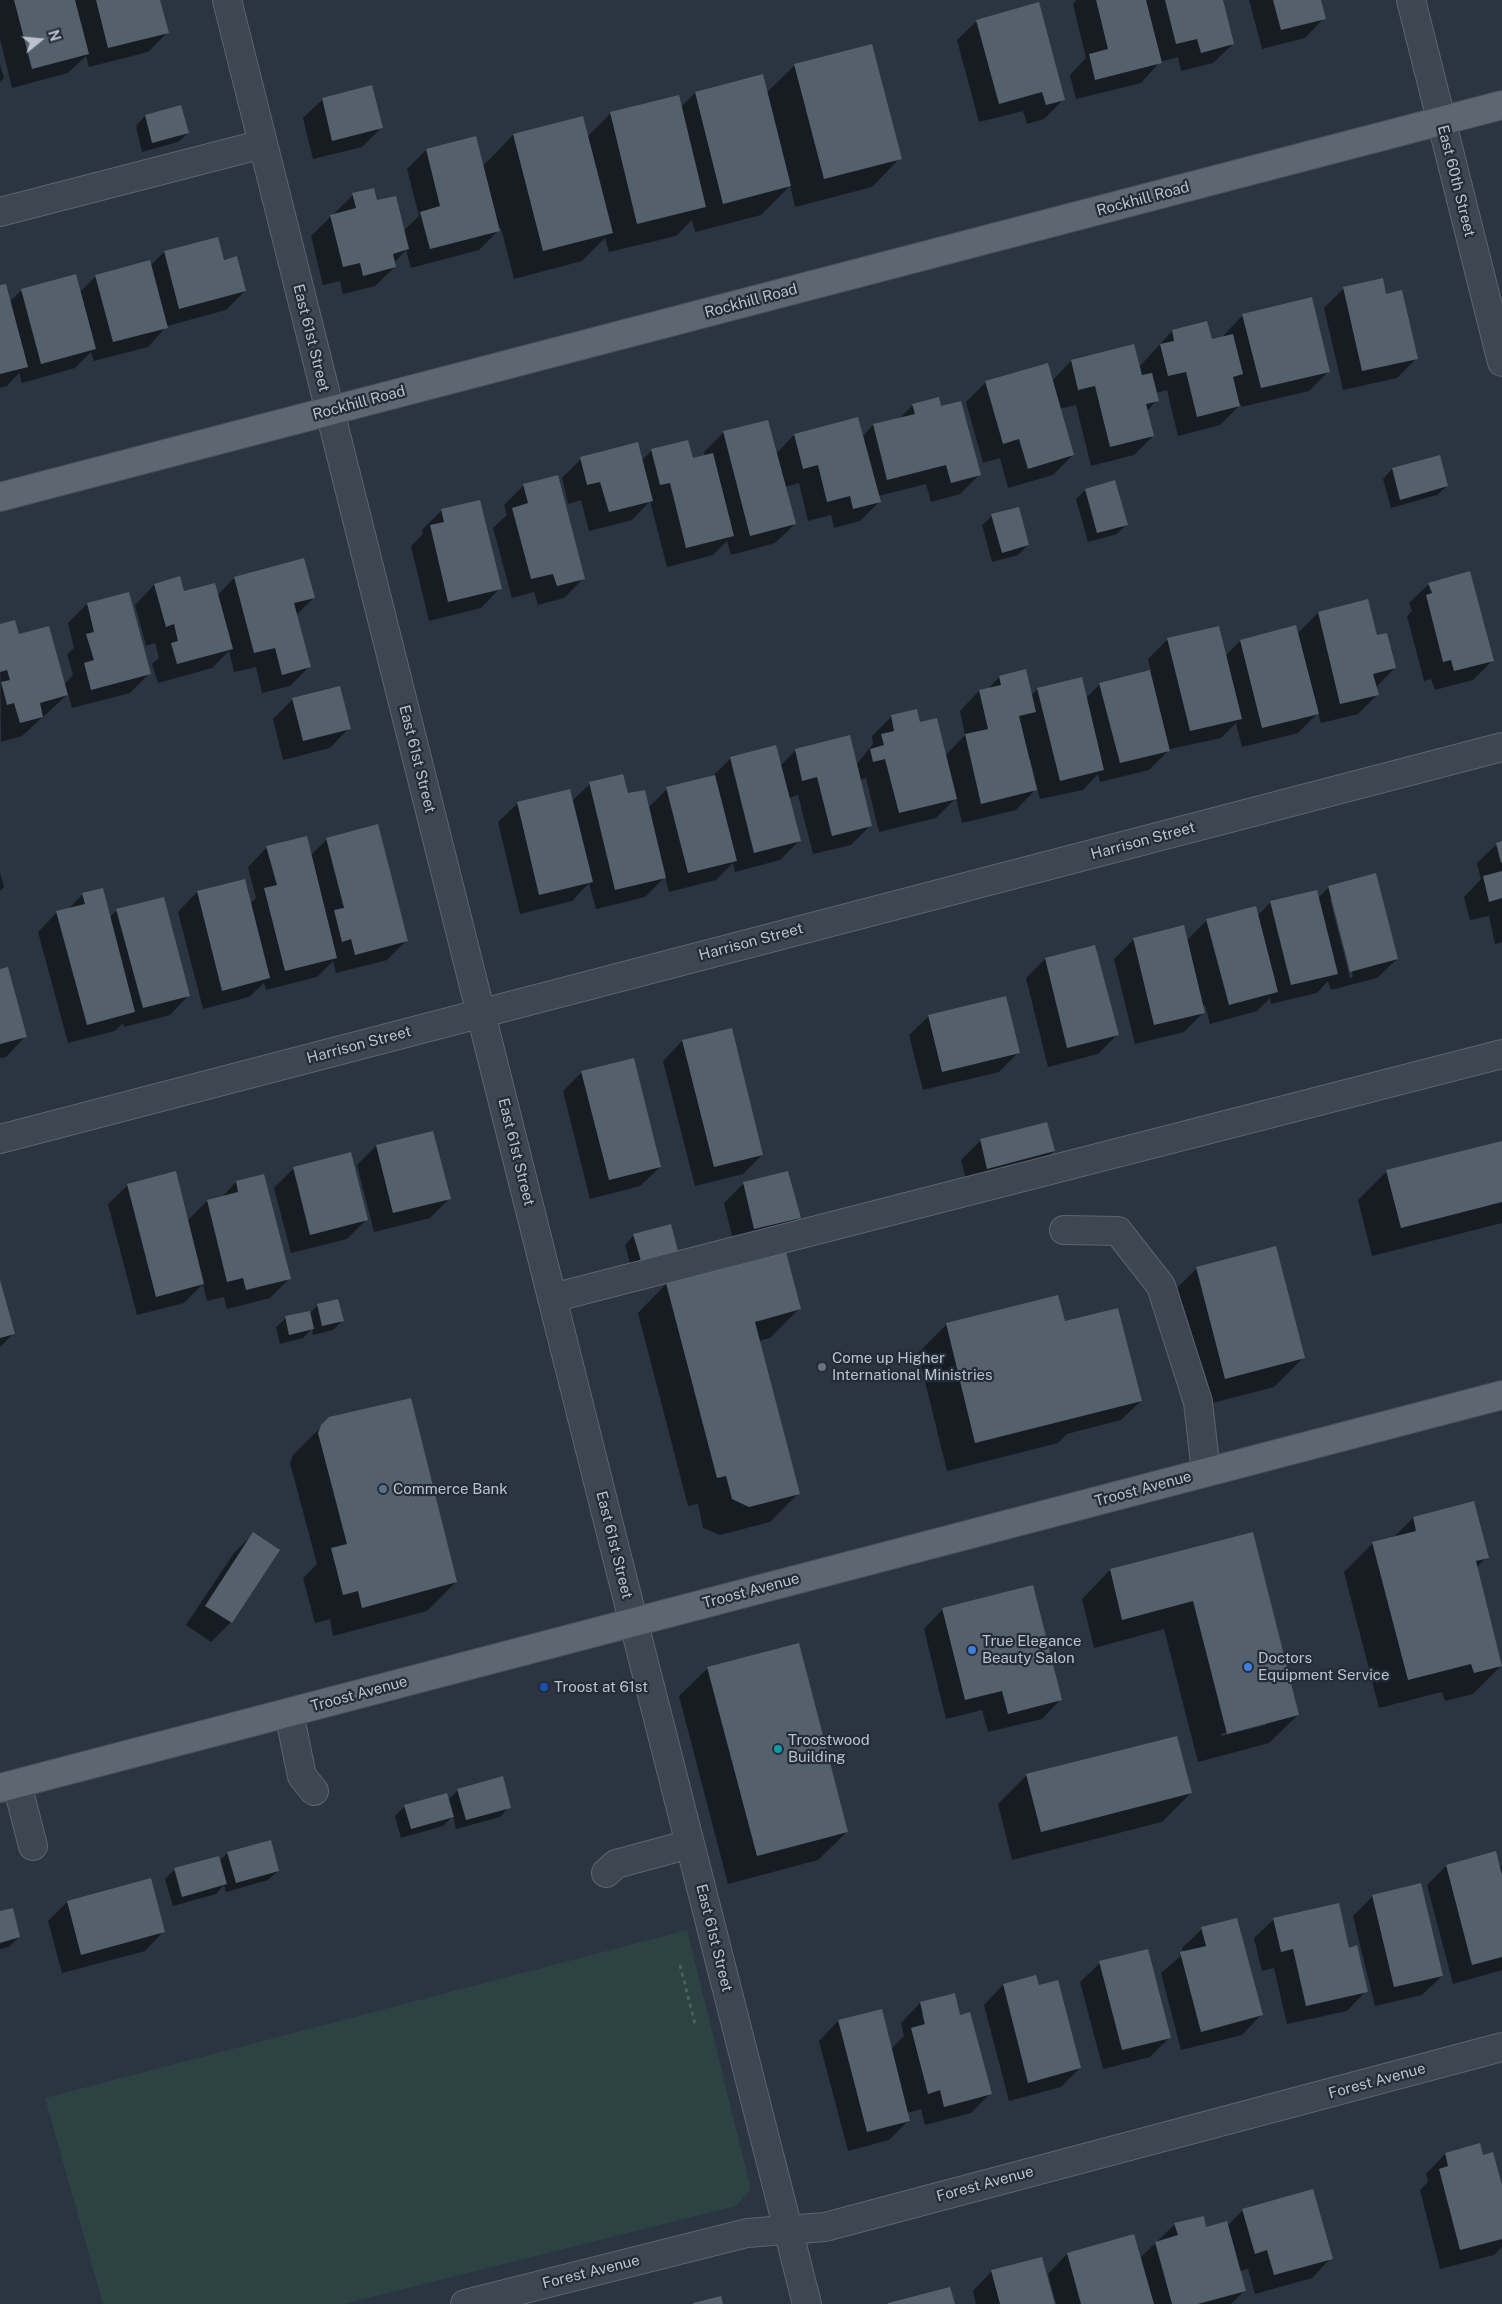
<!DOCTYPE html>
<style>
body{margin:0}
#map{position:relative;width:1502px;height:2304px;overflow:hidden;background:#2a3541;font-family:"Public Sans",sans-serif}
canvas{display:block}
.north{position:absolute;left:15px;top:15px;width:50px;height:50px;-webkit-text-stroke:4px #232c37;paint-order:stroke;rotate:73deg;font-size:14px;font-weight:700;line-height:20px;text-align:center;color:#bbc2cb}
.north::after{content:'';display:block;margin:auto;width:18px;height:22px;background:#bbc2cb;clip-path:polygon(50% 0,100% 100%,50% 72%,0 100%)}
</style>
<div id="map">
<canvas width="1502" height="2304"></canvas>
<div class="north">N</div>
</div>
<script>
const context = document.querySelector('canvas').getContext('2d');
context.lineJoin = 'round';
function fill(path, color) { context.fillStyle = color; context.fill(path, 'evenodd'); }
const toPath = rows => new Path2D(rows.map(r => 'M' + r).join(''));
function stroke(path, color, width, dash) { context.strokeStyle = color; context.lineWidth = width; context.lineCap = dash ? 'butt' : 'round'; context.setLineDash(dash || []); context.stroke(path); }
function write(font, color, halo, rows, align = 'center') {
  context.font = font + ' "Public Sans",sans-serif'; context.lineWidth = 4.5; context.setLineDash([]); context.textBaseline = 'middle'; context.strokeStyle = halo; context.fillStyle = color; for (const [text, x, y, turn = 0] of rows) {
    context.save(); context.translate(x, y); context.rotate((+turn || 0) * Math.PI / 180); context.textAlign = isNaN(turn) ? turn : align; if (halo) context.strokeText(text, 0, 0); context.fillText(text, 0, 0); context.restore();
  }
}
fill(toPath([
 [687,1930,751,2189,736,2206,344,2304,103,2304,45,2098]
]), '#2d4343');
fill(toPath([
 [0,0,159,0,168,32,148,52,89,67,86,56,68,73,12,88,0,39],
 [1076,0,1221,0,1233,44,1213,63,1181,71,1178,57,1160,62,1141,83,1076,99,1070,75,1086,58,1073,4],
 [1249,0,1320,0,1324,18,1305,38,1262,49],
 [977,21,1064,99,1044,119,1027,124,1023,111,979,122,957,40],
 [0,64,4,78,0,82],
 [795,65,900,158,872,187,795,207,790,186,761,215,695,232,692,220,676,236,609,252,605,238,582,261,514,279,501,228,479,250,411,268,406,250,394,263,395,267,375,286,343,294,340,281,323,285,311,236,353,195,376,202,403,231,419,216,407,169,426,150,475,137,483,166,513,135,582,118,587,137,611,113,680,108,695,93,766,93],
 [323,99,382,127,362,147,313,159,303,118],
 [180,107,188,133,178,142,142,152,136,126,145,116],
 [164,252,223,261,245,291,226,310,167,326,148,347,94,361,91,352,75,368,22,383,19,373,7,386,0,388,0,286,9,302,22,290,79,293,96,276,150,266],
 [1344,288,1385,295,1417,358,1397,378,1343,390,1324,308],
 [1243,315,1329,371,1309,391,1241,407,1241,404,1220,425,1178,436,1167,390,1156,393,1157,400,1147,411,1153,436,1134,455,1091,466,1076,405,1059,409,1073,455,1053,475,1008,488,1000,458,983,463,966,402,986,382,1052,381,1071,361,1139,367,1172,331,1211,341,1224,337,1224,335],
 [913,405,940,408,979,475,960,494,931,502,926,484,878,496,879,502,860,521,834,528,831,515,808,521,799,483,785,487,795,524,775,543,731,555,727,541,713,555,667,567,650,501,632,520,589,531,581,500,568,504,562,478,581,459,641,461,652,450,692,459,705,456,704,452,724,432,776,454,794,435,862,437,873,425,899,419],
 [1392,469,1447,486,1437,495,1391,508,1383,479],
 [524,485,584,578,564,598,538,605,534,592,512,598,493,528,507,515,504,505],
 [1085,490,1126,525,1117,534,1088,542,1076,499],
 [442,510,500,588,481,608,429,621,411,546,423,534,422,530],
 [992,516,1028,545,1018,555,992,562,982,525],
 [234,578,314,598,296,615,310,666,290,686,262,693,256,667,234,672,229,651,212,668,158,683,152,664,159,658,155,643,146,646,135,605,154,585,183,593,217,596],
 [1429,584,1493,660,1473,680,1435,690,1431,679,1424,681,1407,616,1412,611,1409,603],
 [87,604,150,673,130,693,72,708,68,694,22,736,1,742,0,625,18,636,64,685,73,675,67,654,74,648,68,623],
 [1318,613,1376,637,1395,668,1376,687,1378,694,1358,714,1321,723,1318,713,1298,733,1242,747,1236,723,1221,738,1170,749,1149,770,1100,782,1098,774,1083,790,1040,799,1030,759,1028,760,1035,790,1016,810,962,823,956,798,936,818,879,832,866,778,860,780,871,825,851,845,813,854,798,795,789,798,799,841,780,860,735,872,733,863,716,880,669,892,665,877,645,897,596,909,589,883,572,901,520,914,498,822,518,803,572,801,590,784,628,795,648,808,667,789,712,777,731,758,780,766,796,750,856,765,873,744,872,736,891,717,916,711,919,724,945,756,965,735,960,711,979,691,988,689,999,677,1031,695,1038,689,1086,698,1100,684,1151,671,1148,659,1167,640,1218,627,1225,656,1240,641,1297,634],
 [292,700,349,728,330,748,283,760,273,719],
 [327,839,406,941,387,960,336,973,333,961,317,977,266,990,264,983,249,997,203,1009,178,912,197,892,244,880,250,904,256,898,248,867,267,847,310,856],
 [1502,843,1502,942,1495,944,1489,916,1470,920,1464,897,1481,879,1477,863,1497,844],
 [0,872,4,887,0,891],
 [1329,887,1397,959,1377,978,1331,990,1328,981,1317,993,1271,1004,1270,998,1257,1011,1210,1024,1205,1005,1202,1006,1204,1012,1184,1032,1135,1044,1114,959,1134,939,1186,941,1207,920,1257,916,1271,902,1318,898],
 [1330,899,1333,899,1353,977,1350,978],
 [83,894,109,918,117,910,189,995,170,1015,124,1027,123,1023,115,1031,68,1043,38,932,57,912,67,910],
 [1095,947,1117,1035,1098,1054,1048,1067,1026,978,1045,959],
 [0,970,25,1037,6,1057,0,1058],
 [929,1016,1018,1053,999,1072,923,1090,909,1035],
 [731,1029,762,1155,743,1174,695,1186,663,1061,682,1041],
 [582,1072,660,1167,640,1186,590,1199,563,1091],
 [980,1141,1054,1151,1035,1170,968,1188,961,1160],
 [1502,1142,1502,1223,1372,1256,1358,1200,1387,1171],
 [376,1146,449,1199,430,1218,374,1232,357,1165],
 [350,1154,367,1219,347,1239,291,1253,274,1188,293,1169],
 [263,1175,289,1279,270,1298,227,1309,224,1297,207,1301,203,1284,184,1303,137,1315,108,1204,128,1185,187,1221,207,1201,221,1198,236,1182],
 [744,1183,799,1217,780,1237,735,1248,724,1203],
 [634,1235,677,1251,667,1260,632,1270,625,1245],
 [1197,1268,1303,1358,1274,1387,1197,1407,1168,1297],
 [0,1282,13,1334,0,1347],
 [666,1284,799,1309,770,1338,759,1341,799,1493,770,1522,720,1535,703,1528,698,1504,688,1506,638,1313],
 [318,1305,342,1321,333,1330,313,1335,312,1329,303,1338,280,1344,276,1327,286,1318,309,1314],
 [947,1324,1064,1324,1141,1401,1121,1420,1067,1434,1058,1443,947,1471,918,1353],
 [322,1426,456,1582,427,1611,333,1636,330,1619,315,1623,303,1578,317,1564,290,1463,293,1455],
 [1413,1518,1487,1557,1476,1568,1502,1665,1473,1694,1445,1701,1442,1692,1379,1708,1344,1572,1373,1543,1393,1538],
 [253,1534,278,1550,231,1622,211,1642,186,1625,234,1553],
 [1252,1534,1298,1715,1269,1743,1198,1762,1164,1629,1094,1648,1082,1599,1110,1570],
 [1266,1722,1266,1725,1221,1736,1221,1734],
 [943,1609,1061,1699,1042,1719,988,1732,982,1710,946,1719,924,1629],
 [708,1668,847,1832,818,1860,728,1884,679,1696],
 [1027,1775,1191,1793,1162,1822,1012,1860,998,1804],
 [458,1790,509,1807,500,1817,456,1829,453,1816,443,1826,401,1838,395,1816,405,1806,448,1800],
 [227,1853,278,1871,268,1880,226,1892,224,1885,216,1894,173,1906,165,1879,175,1869,219,1862],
 [1502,1865,1502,1970,1453,1984,1427,1885,1446,1866,1499,1868],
 [1373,1896,1442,1976,1422,1995,1375,2006,1353,1916],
 [67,1902,164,1931,145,1951,62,1973,48,1921],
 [0,1912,19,1937,9,1947,0,1949],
 [1274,1919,1366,1991,1347,2011,1287,2024,1274,1968,1262,1971,1254,1938],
 [1202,1929,1261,2015,1242,2035,1181,2050,1161,1973,1184,1953,1182,1948],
 [1100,1963,1170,2037,1150,2057,1103,2069,1080,1982],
 [1035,1977,1038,1987,1080,2068,1061,2087,1009,2101,984,2005,1003,1985],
 [954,1995,959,2016,990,2094,971,2113,925,2125,921,2109,907,2113,909,2120,889,2140,848,2151,819,2041,838,2021,891,2049,904,2036,901,2023,920,2003],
 [922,2015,924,2015,926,2030],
 [1479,2145,1482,2156,1502,2190,1502,2247,1494,2255,1440,2269,1420,2190,1428,2182,1426,2174,1445,2154],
 [1243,2210,1331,2258,1312,2278,1255,2294,1248,2269,1239,2271,1245,2290,1231,2304,1056,2304,1048,2274,1067,2254,1139,2259,1175,2224,1206,2229,1227,2226],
 [992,2271,1053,2304,976,2304,973,2291]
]), '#0007');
fill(toPath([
 [14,0,75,0,89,54,32,69],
 [96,0,160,0,169,33,108,48],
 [1096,0,1146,0,1162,63,1095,80,1089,54,1108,49],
 [1165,0,1223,0,1234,44,1201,53,1197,39,1176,44],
 [1273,0,1321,0,1326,19,1281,30],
 [1039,2,1065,100,1046,105,1042,92,999,104,976,20],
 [872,44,902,159,824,179,794,64],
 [763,74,791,186,723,204,695,92],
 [372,85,383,128,332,141,322,98],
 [679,95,706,207,637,224,610,112],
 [181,105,189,133,152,143,145,115],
 [583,116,613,233,543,251,513,134],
 [476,136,500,231,430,249,420,212,440,206,426,149],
 [374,188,377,200,396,196,409,249,393,254,396,267,363,276,360,263,343,267,330,215,356,208,352,193],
 [218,237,224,260,237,256,246,291,179,309,164,251],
 [150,260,168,328,113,342,95,275],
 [76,274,96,349,41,364,21,289],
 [1383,278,1386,294,1402,290,1418,359,1362,371,1343,287],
 [6,284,28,367,0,374,0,285],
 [1312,297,1330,372,1261,388,1242,314],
 [1207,321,1212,339,1233,334,1243,374,1233,377,1240,406,1197,417,1186,372,1168,376,1160,344,1174,341,1172,330],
 [1134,344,1142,375,1152,373,1159,401,1146,404,1154,436,1110,447,1095,386,1078,390,1071,360],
 [1048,363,1074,455,1028,469,1019,439,1003,444,985,381],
 [939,397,941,406,961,401,981,475,951,483,946,465,887,480,873,424,915,414,912,404],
 [858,417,881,502,853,509,850,496,827,502,818,465,803,469,794,434],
 [768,420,796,524,750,536,723,431],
 [688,440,693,458,713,453,734,536,686,548,670,483,660,485,651,449],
 [638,442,653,501,609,512,600,482,587,485,580,457],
 [1440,455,1448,486,1400,500,1392,468],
 [558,475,585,579,557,586,553,574,531,579,512,508,528,503,523,484],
 [1115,480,1128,525,1097,533,1085,489],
 [480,500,502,589,448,602,430,525,444,522,441,509],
 [1019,507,1029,545,1002,553,991,514],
 [304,558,315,598,294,603,311,667,282,675,275,648,254,653,234,577],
 [1470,571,1494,661,1454,671,1451,660,1443,662,1426,595,1432,593,1428,583],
 [180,576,184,591,215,583,233,649,177,664,171,643,178,641,174,624,166,627,154,584],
 [129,592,151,674,91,690,84,663,94,660,86,634,94,632,87,603],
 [1368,599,1377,635,1387,633,1396,668,1373,674,1379,695,1340,704,1318,612],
 [15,620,19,634,49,626,68,695,40,703,43,717,20,723,14,703,7,705,1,682,10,680,7,670,0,672,0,624],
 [1296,625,1319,714,1262,728,1240,640],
 [1219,626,1242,719,1190,731,1167,638],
 [1026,669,1036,712,1019,716,1037,790,981,804,965,734,988,729,979,690,1001,685,999,676],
 [1150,670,1170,751,1120,763,1099,683],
 [1082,677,1104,770,1060,781,1037,688],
 [340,686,351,729,303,741,292,698],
 [917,709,920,722,937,718,957,799,899,813,885,759,873,762,870,749,884,745,881,734,894,731,891,715],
 [850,735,872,826,832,836,817,777,802,781,795,749],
 [776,745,801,841,754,853,730,757],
 [623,774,628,793,645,790,666,878,615,890,589,782],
 [715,775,737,861,688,873,666,787],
 [570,789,593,882,539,895,517,802],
 [378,824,408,941,355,955,351,939,342,942,334,910,344,908,326,838],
 [307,836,337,958,285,971,264,888,277,885,266,846],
 [1502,841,1502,862,1501,863,1496,843],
 [1502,871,1502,898,1489,902,1483,876],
 [1376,873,1398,959,1350,972,1328,886],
 [245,879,270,978,222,991,197,891],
 [103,888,135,1012,87,1025,56,911,85,904,82,893],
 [1317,890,1338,974,1291,985,1270,901],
 [164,897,190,996,143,1008,116,909],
 [1256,906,1278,992,1229,1005,1206,919],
 [1184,925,1205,1013,1154,1025,1133,938],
 [1095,945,1119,1035,1067,1048,1045,958],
 [8,967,27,1037,0,1044,0,969],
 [1006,996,1020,1053,942,1072,928,1015],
 [732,1028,763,1155,714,1167,682,1040],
 [634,1058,661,1167,609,1180,581,1071],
 [1047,1122,1055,1151,987,1169,980,1139],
 [433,1131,451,1199,393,1213,376,1145],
 [1502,1141,1502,1202,1401,1228,1386,1170],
 [351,1152,368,1220,310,1235,293,1167],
 [176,1171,204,1284,156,1297,127,1184],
 [788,1171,801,1218,754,1229,743,1182],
 [264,1174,291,1279,246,1290,243,1278,227,1282,207,1200,238,1192,236,1181],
 [671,1224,678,1251,641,1261,633,1234],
 [1276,1246,1305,1358,1225,1379,1196,1267],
 [786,1252,801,1309,755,1322,800,1494,749,1507,732,1499,726,1476,717,1478,666,1283],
 [0,1280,15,1334,0,1338],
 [1058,1295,1065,1321,1118,1308,1142,1401,975,1443,946,1323],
 [338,1299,344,1321,322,1326,317,1304],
 [310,1311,314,1329,289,1335,285,1316],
 [411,1398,457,1582,362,1608,358,1591,343,1595,331,1548,347,1544,318,1433,321,1425,329,1417],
 [1474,1501,1489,1558,1476,1561,1502,1666,1474,1673,1471,1664,1408,1680,1372,1542,1416,1531,1413,1517],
 [253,1532,280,1550,232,1623,205,1606],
 [1253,1532,1299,1715,1227,1734,1193,1601,1122,1620,1110,1569],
 [1033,1585,1062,1700,1008,1714,1002,1691,965,1700,942,1608],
 [799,1643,848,1832,757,1856,707,1667],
 [1177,1736,1192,1793,1041,1832,1026,1774],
 [503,1776,511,1808,466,1820,457,1789],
 [447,1793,454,1817,411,1829,404,1805],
 [271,1840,279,1871,236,1883,227,1852],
 [1496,1851,1502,1875,1502,1957,1472,1965,1446,1865],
 [219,1856,227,1884,182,1897,174,1868],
 [151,1878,165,1932,81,1955,67,1901],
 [1421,1883,1443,1976,1394,1987,1372,1895],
 [1339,1903,1349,1948,1357,1945,1368,1992,1306,2006,1293,1949,1281,1952,1273,1918],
 [13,1908,20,1937,0,1943,0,1911],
 [1237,1918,1263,2015,1201,2032,1180,1952,1206,1946,1201,1927],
 [1148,1949,1171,2038,1122,2050,1099,1961],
 [1036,1975,1039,1985,1058,1980,1081,2068,1028,2083,1003,1984],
 [955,1993,960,2015,970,2012,992,2094,944,2107,940,2090,928,2094,911,2028,925,2024,920,2002],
 [882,2009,910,2121,867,2132,838,2020],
 [1480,2143,1483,2155,1493,2152,1502,2185,1502,2239,1460,2250,1439,2169,1448,2166,1445,2153],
 [1313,2189,1333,2259,1274,2275,1267,2250,1255,2254,1242,2209],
 [1204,2216,1206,2227,1227,2221,1246,2291,1198,2304,1172,2304,1155,2242,1178,2235,1174,2223],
 [1134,2234,1154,2304,1081,2304,1067,2253],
 [1042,2257,1055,2304,1000,2304,991,2270],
 [950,2287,955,2304,888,2304,888,2303],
 [721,2296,723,2304,693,2304,693,2303]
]), '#54606c');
const minor = toPath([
 [227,0,616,1553,807,2304],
 [1411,0,1502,362],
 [0,212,263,144],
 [0,1139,1502,747],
 [1064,1230,1118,1231,1161,1286,1198,1402,1206,1472],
 [552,1298,1502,1054],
 [289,1713,302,1776,314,1791],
 [17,1784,33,1846],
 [606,1873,616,1864,690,1844],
 [465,2304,747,2233,825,2227,1502,2047]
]);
const major = toPath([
 [0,497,1502,105],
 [0,1788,1502,1395]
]);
stroke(minor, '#5c656f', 30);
stroke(major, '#48505b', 30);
stroke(toPath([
 [680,1965,695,2024]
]), '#4c6061', 3, [4, 4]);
stroke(minor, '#3e4751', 28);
stroke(major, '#5d6671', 28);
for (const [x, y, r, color] of [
 [822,1367,5,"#6b7280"],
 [383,1489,5,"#5c6f8a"],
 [972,1650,5,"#3f7fe0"],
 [1248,1667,5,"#3f7fe0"],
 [544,1687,5,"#1a4fb4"],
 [778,1749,5,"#0f9aa8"]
]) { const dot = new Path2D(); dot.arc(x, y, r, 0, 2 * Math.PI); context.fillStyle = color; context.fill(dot); stroke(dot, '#232c37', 2); }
write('15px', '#bbc2cb', '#232c37', [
 ["East 60th Street",1456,181,76],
 ["Rockhill Road",1143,199,-15],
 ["Rockhill Road",751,301,-15],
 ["East 61st Street",311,338,76],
 ["Rockhill Road",359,403,-15],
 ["East 61st Street",417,759,76],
 ["Harrison Street",1143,841,-15],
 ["Harrison Street",751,942,-15],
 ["Harrison Street",359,1045,-15],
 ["East 61st Street",516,1152,76],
 ["Troost Avenue",1143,1489,-15],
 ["East 61st Street",614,1545,76],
 ["Troost Avenue",751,1591,-15],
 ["Troost Avenue",359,1694,-15],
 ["East 61st Street",714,1938,76],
 ["Forest Avenue",1377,2081,-15],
 ["Forest Avenue",985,2184,-15],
 ["Forest Avenue",591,2272,-14]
]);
write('15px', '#bbc2cb', '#232c37', [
 ["Come up Higher",832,1358],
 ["International Ministries",832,1375],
 ["Commerce Bank",393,1489],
 ["True Elegance",982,1641],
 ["Beauty Salon",982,1658],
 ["Doctors",1258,1658],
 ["Equipment Service",1258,1675],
 ["Troost at 61st",554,1687],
 ["Troostwood",788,1740],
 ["Building",788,1757]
], 'left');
</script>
